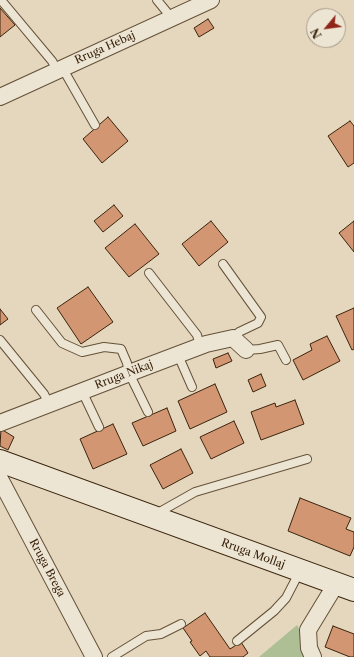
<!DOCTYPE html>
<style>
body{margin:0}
#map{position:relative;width:354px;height:657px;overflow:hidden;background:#e4d7bd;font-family:"Libre Caslon Text",serif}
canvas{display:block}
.north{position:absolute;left:306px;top:8px;width:40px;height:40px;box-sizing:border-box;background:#ede5d4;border:1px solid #a59884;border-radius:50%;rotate:241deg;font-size:11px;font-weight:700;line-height:16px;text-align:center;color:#3a240c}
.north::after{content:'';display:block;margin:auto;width:14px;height:18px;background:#8f2418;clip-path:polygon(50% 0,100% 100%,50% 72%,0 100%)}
</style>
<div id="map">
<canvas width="354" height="657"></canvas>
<div class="north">N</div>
</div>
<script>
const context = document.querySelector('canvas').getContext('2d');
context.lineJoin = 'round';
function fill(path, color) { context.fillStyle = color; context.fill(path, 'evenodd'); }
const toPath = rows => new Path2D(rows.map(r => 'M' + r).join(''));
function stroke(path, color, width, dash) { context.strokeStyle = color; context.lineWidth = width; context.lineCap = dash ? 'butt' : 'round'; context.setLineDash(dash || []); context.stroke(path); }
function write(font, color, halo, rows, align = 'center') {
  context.font = font + ' "Libre Caslon Text",serif'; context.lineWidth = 3; context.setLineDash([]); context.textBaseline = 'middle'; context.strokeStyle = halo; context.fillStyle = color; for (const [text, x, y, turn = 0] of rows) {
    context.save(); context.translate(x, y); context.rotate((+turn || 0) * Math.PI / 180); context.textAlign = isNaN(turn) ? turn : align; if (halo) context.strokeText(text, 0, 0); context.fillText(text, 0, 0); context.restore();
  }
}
fill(toPath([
 [297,625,303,635,308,657,259,657]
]), '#aebf96');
const building = toPath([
 [0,8,15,25,0,37,0,8],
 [208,19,214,28,199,37,194,28,208,19],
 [108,117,128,141,102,163,83,139,108,117],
 [350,121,354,126,354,163,348,167,328,136,350,121],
 [114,205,123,216,103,232,94,221,114,205],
 [211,221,228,242,199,266,182,244,211,221],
 [354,221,354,252,339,233,354,221],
 [135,224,159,254,129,277,105,248,135,224],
 [88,287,113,322,81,344,57,308,88,287],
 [354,308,354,349,352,350,336,316,354,308],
 [0,309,8,319,0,325,0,309],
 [327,336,340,361,303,380,293,360,312,350,310,344,327,336],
 [228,353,232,361,216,368,213,359,228,353],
 [261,374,266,386,253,392,248,380,261,374],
 [215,384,227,412,190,429,178,401,215,384],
 [295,400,304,424,261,440,251,412,275,403,276,407,295,400],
 [167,408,176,431,143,446,132,423,167,408],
 [234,421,244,443,211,459,200,437,234,421],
 [113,424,127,454,93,469,80,439,113,424],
 [1,429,14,437,8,450,0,446,1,429],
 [181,449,193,473,163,489,150,465,181,449],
 [300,498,351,518,346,529,354,532,354,547,350,556,288,531,300,498],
 [205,613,230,649,241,642,248,653,243,657,210,657,206,651,200,656,190,642,192,641,183,628,205,613],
 [333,626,354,634,354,657,350,657,325,647,333,626]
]);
fill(building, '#d39673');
stroke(building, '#3a240c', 1);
const lane = toPath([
 [1,0,52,61,57,70],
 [157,0,166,11,171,18],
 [62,68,67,76,95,125],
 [223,264,261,317,258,323,239,332,233,338],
 [149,273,197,335,200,346],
 [36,310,62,343,82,352,104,347,121,349,127,363,129,373,148,412],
 [0,340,44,394,49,404],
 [246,350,260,349,278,345,286,360],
 [178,355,192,387],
 [82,391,99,427],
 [156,514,195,492,307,459],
 [237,641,274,611,286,598,300,571],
 [112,657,146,636,161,634,181,624]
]);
const street = toPath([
 [0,97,211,0],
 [0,423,140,369,206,344,233,338,246,350],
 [0,479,94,657],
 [313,657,309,648,308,630,336,584]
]);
const secondary = toPath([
 [0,461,354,590]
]);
stroke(lane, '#645138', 10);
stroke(street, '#645138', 18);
stroke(secondary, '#3a240c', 24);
stroke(lane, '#ede5d4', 8);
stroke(street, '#ede5d4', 16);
stroke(secondary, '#ede5d4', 22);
write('11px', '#3a240c', '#ede5d4', [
 ["Rruga Hebaj",105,48,-24],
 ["Rruga Nikaj",124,375,-21],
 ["Rruga Mollaj",253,554,20],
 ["Rruga Brega",47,568,62]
]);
</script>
